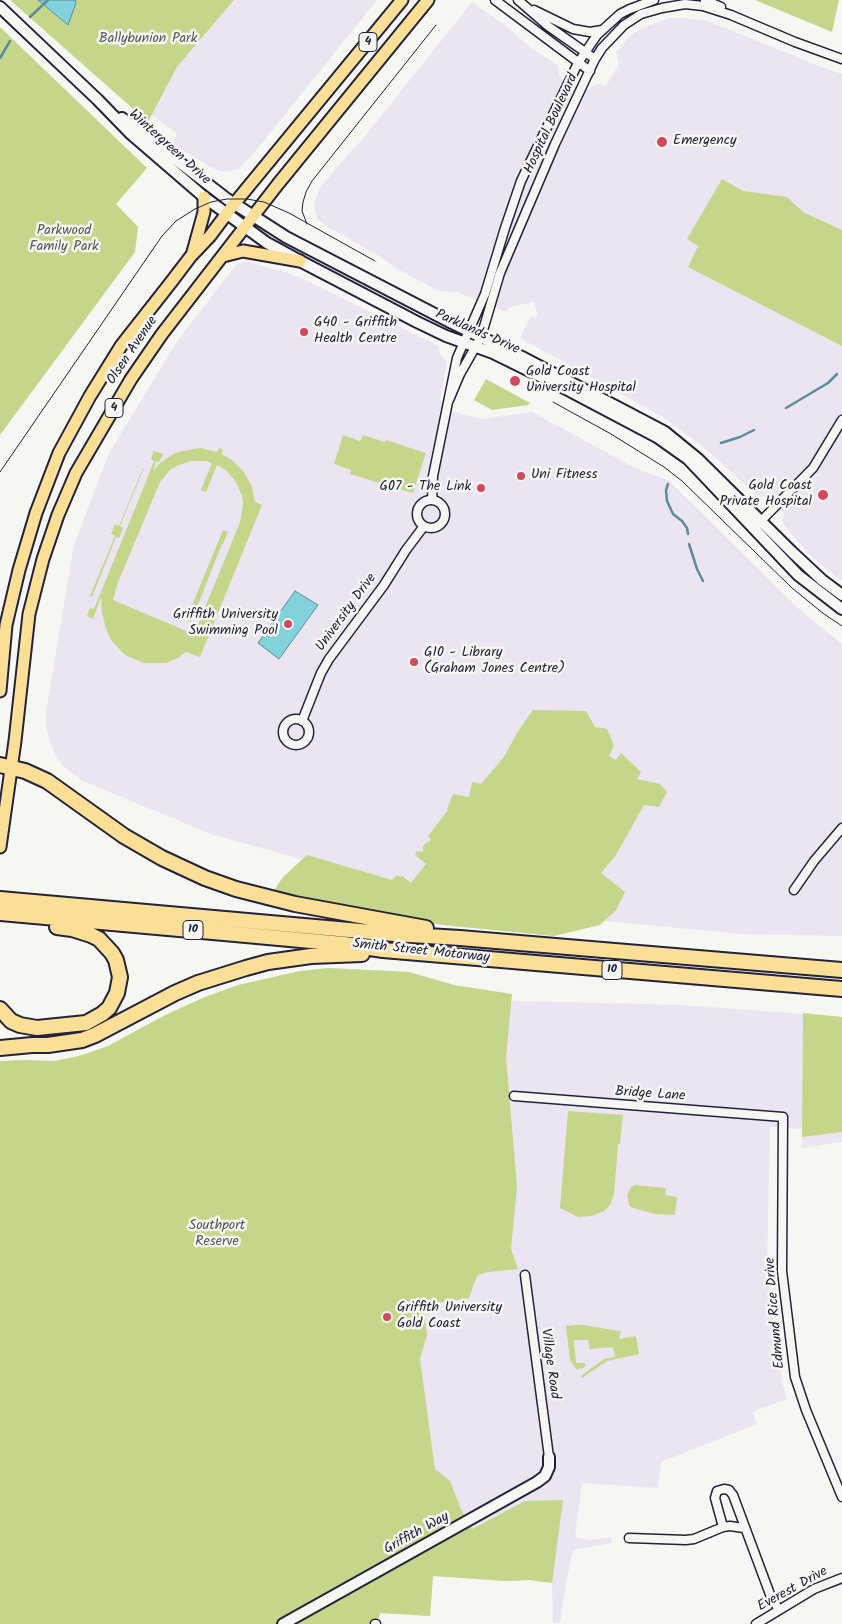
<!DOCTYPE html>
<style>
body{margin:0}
canvas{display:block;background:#f6f6f2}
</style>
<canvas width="842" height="1624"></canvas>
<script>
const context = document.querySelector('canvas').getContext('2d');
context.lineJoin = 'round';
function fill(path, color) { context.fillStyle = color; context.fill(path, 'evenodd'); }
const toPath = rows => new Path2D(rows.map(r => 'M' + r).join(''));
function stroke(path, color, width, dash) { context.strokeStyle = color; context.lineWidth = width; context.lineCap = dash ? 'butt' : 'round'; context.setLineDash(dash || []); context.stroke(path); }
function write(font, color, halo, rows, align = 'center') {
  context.font = font + ' Kalam,sans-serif'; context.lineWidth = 5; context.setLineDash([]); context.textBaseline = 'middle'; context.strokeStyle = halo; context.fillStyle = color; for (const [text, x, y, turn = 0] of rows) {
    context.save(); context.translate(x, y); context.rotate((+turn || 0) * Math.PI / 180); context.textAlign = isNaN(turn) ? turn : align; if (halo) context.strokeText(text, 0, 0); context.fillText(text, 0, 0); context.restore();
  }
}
fill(toPath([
 [234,0,377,0,254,153,238,169,229,172,219,171,209,166,175,145,173,141,177,133,152,115,177,67],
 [472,2,510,29,531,48,556,64,559,68,559,77,586,91,592,86,599,84,606,86,619,64,616,53,627,39,636,32,647,26,670,18,683,18,708,21,824,68,842,74,842,581,815,560,805,550,782,522,782,519,785,514,766,496,760,497,756,496,734,474,702,446,663,417,520,338,530,318,538,316,534,302,515,306,509,308,506,312,457,292,438,291,394,267,379,256,328,227,317,218,314,204,319,190,347,155,363,139],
 [245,261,285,272,303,279,438,346,441,356,447,362,440,400,454,412,481,419,532,412,635,468,668,480,801,611,842,644,842,936,742,934,553,916,391,884,211,834,83,781,62,765,55,754,49,739,46,727,46,713,74,545,109,453,178,340,236,265],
 [396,998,683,1005,842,1017,842,1142,802,1148,802,1129,770,1127,767,1269,782,1383,787,1399,752,1412,757,1424,661,1462,658,1488,582,1483,575,1537,590,1540,611,1537,612,1543,573,1550,566,1583,560,1623,553,1623,552,1583,529,1580,506,1581,433,1576,430,1616,0,1575,0,1148]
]), '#eae5f1');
fill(toPath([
 [10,0,234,0,177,67,148,122],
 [755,0,839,0,832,32],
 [0,27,147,168,116,204,138,227,135,252,0,435],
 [722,179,743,191,787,197,803,212,842,230,842,346,688,267,698,246,687,239],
 [486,379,530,403,528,405,492,410,474,400],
 [343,435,360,441,363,435,385,442,386,440,426,453,413,493,350,474,351,470,334,464],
 [200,448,217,452,219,448,223,450,222,454,232,460,244,472,252,487,255,502,262,505,200,657,186,652,178,658,166,663,144,663,125,655,111,640,106,629,102,613,101,597,93,619,87,616,90,608,94,609,145,484,154,461,151,459,154,451,163,454,159,462,156,461,153,471,160,463,175,453,183,451],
 [191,461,206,461,212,463,201,490,206,492,217,465,226,470,236,482,242,496,243,503,241,518,239,525,199,622,191,633,113,600,117,585,160,482,170,470,176,466],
 [143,468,144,468,120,526,123,528,119,538,116,537,92,597,90,596,115,536,111,534,115,524,119,526],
 [223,530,228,532,223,544,222,544,191,622,186,620],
 [533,710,586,711,595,727,607,729,614,746,609,756,616,760,621,753,641,772,637,779,660,784,667,792,659,807,644,805,616,855,601,873,625,892,616,910,600,925,554,936,443,925,330,906,273,892,283,877,307,855,392,880,397,875,400,877,402,876,411,883,426,864,415,855,417,851,423,852,423,846,426,843,430,841,431,839,428,836,448,810,447,809,453,794,469,797,472,782,481,784,504,757,517,733],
 [329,968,409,972,454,985,512,994,506,1057,517,1187,511,1249,518,1269,488,1272,478,1275,474,1283,469,1298,423,1305,427,1335,420,1359,435,1469,450,1481,460,1507,472,1529,525,1501,563,1500,552,1583,529,1580,506,1581,433,1576,430,1616,380,1613,377,1624,0,1624,0,1061,27,1060,54,1061,79,1056,108,1046,165,1015,205,997,238,985,300,971],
 [803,1013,842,1017,842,1132,802,1137],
 [568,1111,623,1115,620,1144,618,1144,614,1194,610,1205,603,1212,591,1216,578,1217,560,1208],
 [635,1185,666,1188,665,1195,677,1197,675,1215,655,1214,630,1207,627,1195,631,1187],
 [573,1325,584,1325,619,1331,621,1331,619,1339,636,1336,639,1354,607,1361,582,1378,581,1376,604,1359,615,1357,613,1347,590,1349,588,1340,575,1340,574,1342,576,1363,585,1363,585,1366,582,1369,580,1368,577,1370,570,1360,566,1326]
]), '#c5d68b');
const water = toPath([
 [38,0,75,0,76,3,68,25,38,0],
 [295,591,318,605,279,659,258,643,295,591]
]);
fill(water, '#82d2db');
stroke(water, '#5c8c9b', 1);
stroke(toPath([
 [30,17,48,0],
 [0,58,10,41],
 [786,408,828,383,837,374],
 [721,443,740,437,754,430],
 [668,484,666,490,667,501,673,514,682,521,687,528,688,534],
 [689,544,697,569,703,581]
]), '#5c8c9b', 2.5);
const street = toPath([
 [495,0,590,71],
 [518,0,548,26,595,59],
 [705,0,721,7],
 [534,10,573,29,590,32,602,30],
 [449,400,460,374,481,337,500,273,555,144,595,59,602,48,624,25,641,14,662,8,685,4,703,6,731,15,795,42,842,59],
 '417 514a14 14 0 1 1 28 0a14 14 0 1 1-28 0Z',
 [432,500,433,476,457,358,485,294,505,228,521,181,578,63,597,35,620,14,630,9,654,0],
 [758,524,813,468,842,420],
 '283 732a13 13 0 1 1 26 0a13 13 0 1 1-26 0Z',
 [302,721,321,673,329,659,384,585,406,550,424,526],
 [794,890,814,861,842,828],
 [514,1096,783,1117,782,1271,795,1377,806,1410,842,1497],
 [525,1275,549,1457],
 [723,1527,715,1498,717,1491,724,1489,729,1490,733,1495,771,1597,779,1610],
 [629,1538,686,1540,694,1539,723,1527,730,1526,744,1528],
 [375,1624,376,1624],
 [756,1624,814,1589,842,1578]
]);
const secondary = toPath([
 [0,7,98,100,131,134,204,197,267,243,300,261,417,322,446,336,493,353,568,390,657,437,688,459,798,575,842,609],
 [122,118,227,199,286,237,452,323,522,357,665,432,698,459,792,552,822,580,842,595],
 [283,1624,537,1482,545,1476,549,1467,549,1457]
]);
const primary = toPath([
 [193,252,204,212,204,197],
 [223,256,243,251,300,261],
 [0,691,6,625,19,570,36,513,59,453,90,396,121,346,172,281,191,256,210,236,234,204,402,0],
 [0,847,15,741,29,614,43,559,58,515,76,473,131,379,162,334,278,184,428,0]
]);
const highway = toPath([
 [0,765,25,771,47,781,124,836,162,858,205,878,236,889,295,904,426,928],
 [0,899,394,934,460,938,842,970],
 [0,913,235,934,344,944,383,950,842,989],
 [0,1009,11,1021,20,1025,37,1028,86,1023,102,1014,109,1008,117,993,120,977,116,960,112,953,99,939,91,935,72,929,57,927],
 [0,1048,32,1045,48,1045,82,1040,95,1035,175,993,198,983,246,968,268,962,311,956,362,954]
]);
stroke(street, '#22223b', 11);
stroke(secondary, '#22223b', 14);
stroke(primary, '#22223b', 15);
stroke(highway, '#22223b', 18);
stroke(street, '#f6f6f2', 8);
stroke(secondary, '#f6f6f2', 10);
stroke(primary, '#fbdf96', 11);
stroke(highway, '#fbdf96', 14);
stroke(toPath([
 [307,224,302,211,303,202,306,192,312,181,436,25],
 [553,402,611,434,664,467,682,481,792,588,824,614,842,626],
 [0,472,162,236,176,221,195,209,211,202,227,199,247,199,264,202,289,213,375,261]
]), '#22223b', 1);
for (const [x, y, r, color] of [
 [662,142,6,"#d1495b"],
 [304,332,5,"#d1495b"],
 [515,381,6,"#d1495b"],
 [521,476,5,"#d1495b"],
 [481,488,5,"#d1495b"],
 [823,495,6,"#d1495b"],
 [288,624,5,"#d1495b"],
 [414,662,5,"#d1495b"],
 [387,1317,5,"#d1495b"]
]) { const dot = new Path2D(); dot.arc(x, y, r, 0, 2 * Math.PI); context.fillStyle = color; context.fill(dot); stroke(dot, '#f6f6f2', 2); }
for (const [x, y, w] of [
 [368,42,18],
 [114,408,18],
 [193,930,20],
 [612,970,20]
]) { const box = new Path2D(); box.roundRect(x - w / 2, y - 9.5, w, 19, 4); context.fillStyle = '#f6f6f2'; context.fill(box); stroke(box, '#22223b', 1); }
write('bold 12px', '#22223b', null, [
 ["4",368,42],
 ["4",114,408],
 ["10",193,930],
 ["10",612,970]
]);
write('14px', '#535853', '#f6f6f2', [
 ["Ballybunion Park",148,40],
 ["Parkwood",64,232],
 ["Family Park",64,248],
 ["Southport",217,1227],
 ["Reserve",217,1243]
]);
write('14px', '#22223b', '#f6f6f2', [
 ["Hospital Boulevard",552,124,-65],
 ["Wintergreen Drive",169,148,42],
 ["Parklands Drive",477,333,24],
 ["Olsen Avenue",133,351,-56],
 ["University Drive",347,613,-54],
 ["Smith Street Motorway",421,952,6],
 ["Bridge Lane",650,1095,4],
 ["Edmund Rice Drive",776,1313,-95],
 ["Village Road",549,1364,82],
 ["Griffith Way",417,1534,-29],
 ["Everest Drive",793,1590,-29]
]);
write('14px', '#22223b', '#f6f6f2', [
 ["Emergency",673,142],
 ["G40 - Griffith",314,324],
 ["Health Centre",314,340],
 ["Gold Coast",526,373],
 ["University Hospital",526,389],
 ["Uni Fitness",531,476],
 ["Gold Coast",812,487,"right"],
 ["Private Hospital",812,503,"right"],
 ["G07 - The Link",471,488,"right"],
 ["Griffith University",278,616,"right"],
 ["Swimming Pool",278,632,"right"],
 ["G10 - Library",424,654],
 ["(Graham Jones Centre)",424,670],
 ["Griffith University",397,1309],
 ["Gold Coast",397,1325]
], 'left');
</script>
